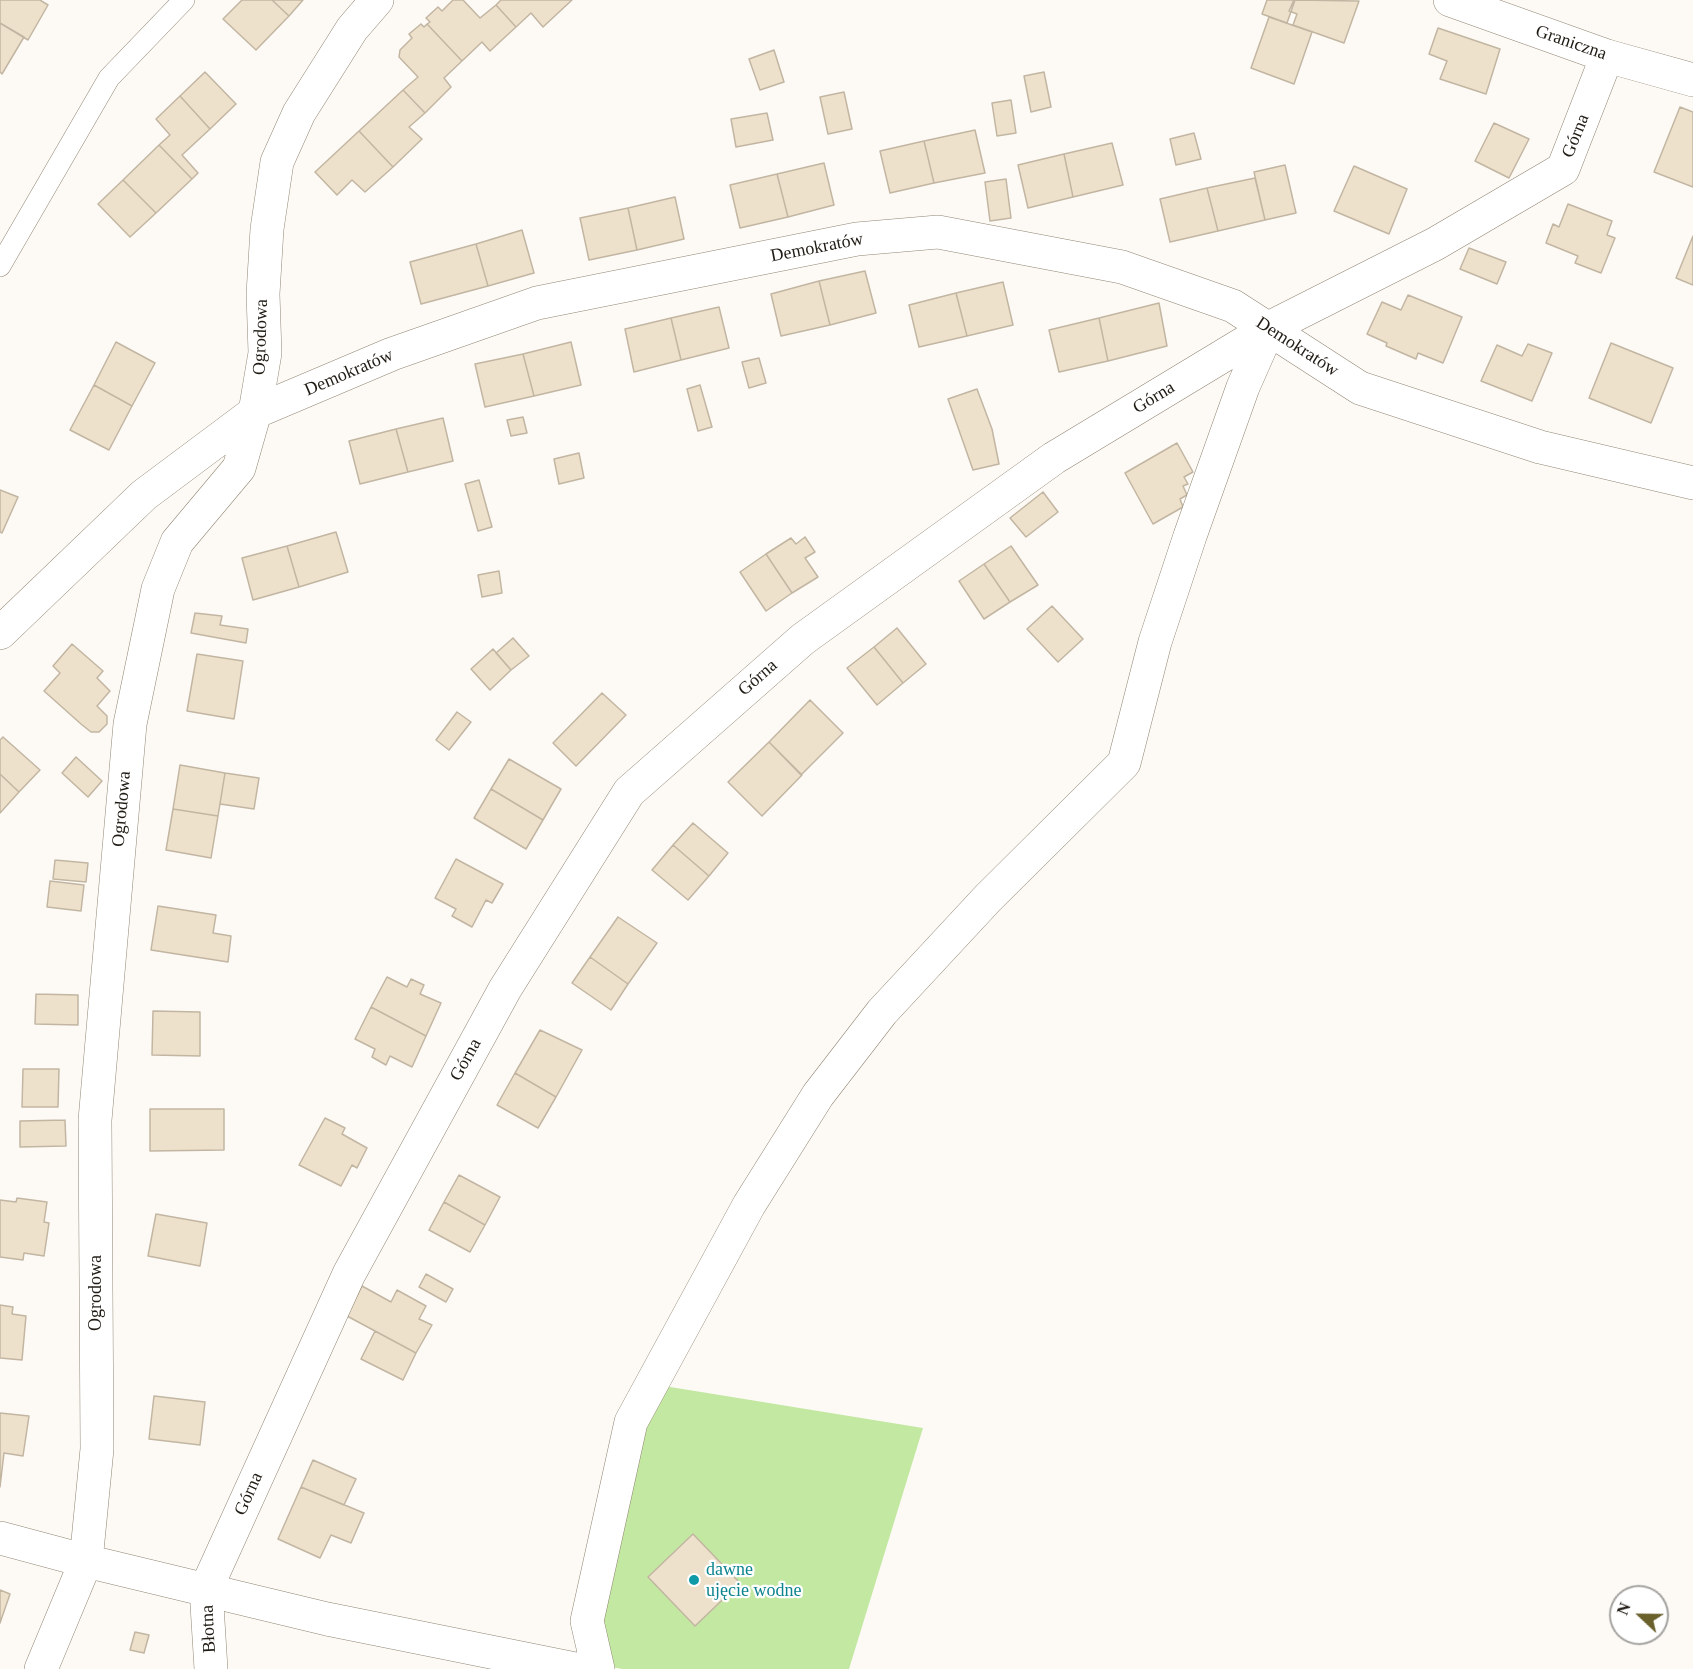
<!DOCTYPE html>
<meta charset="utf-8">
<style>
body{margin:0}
#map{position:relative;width:1693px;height:1669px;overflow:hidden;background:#fdfaf6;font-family:"Times New Roman",serif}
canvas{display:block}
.north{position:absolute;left:1609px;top:1585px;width:60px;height:60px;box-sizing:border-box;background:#fff;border:2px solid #a6a4a1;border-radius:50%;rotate:292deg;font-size:16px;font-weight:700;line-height:24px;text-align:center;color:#201b14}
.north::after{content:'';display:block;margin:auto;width:21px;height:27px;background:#69602c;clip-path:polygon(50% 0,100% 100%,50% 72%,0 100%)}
</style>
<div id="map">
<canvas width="1693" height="1669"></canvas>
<div class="north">N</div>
</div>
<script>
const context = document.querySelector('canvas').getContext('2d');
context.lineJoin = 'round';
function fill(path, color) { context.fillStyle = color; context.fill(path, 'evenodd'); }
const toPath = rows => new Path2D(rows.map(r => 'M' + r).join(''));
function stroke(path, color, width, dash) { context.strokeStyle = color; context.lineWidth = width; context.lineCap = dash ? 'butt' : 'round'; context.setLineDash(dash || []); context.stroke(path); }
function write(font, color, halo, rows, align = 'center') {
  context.font = font + ' "Times New Roman",serif'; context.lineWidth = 4.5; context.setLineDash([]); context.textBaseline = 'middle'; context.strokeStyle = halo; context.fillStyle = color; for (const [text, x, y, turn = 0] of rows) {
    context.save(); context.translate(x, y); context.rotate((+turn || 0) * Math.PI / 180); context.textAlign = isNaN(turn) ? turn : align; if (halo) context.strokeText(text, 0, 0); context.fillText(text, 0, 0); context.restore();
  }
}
fill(toPath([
 [658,1385,923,1428,849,1669,622,1669,606,1666,598,1620,641,1424]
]), '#c3e8a2');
const building = toPath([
 [0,0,40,0,48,5,28,40,0,23,0,0],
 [242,0,272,0,289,16,256,50,223,19,242,0],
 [272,0,303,0,289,16,272,0],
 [453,0,463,0,480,18,496,5,516,27,490,51,482,42,462,61,427,24,430,22,426,18,438,7,442,11,453,0],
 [501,0,572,0,543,27,531,13,516,27,496,5,501,0],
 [1267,0,1295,0,1287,23,1262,14,1267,0],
 [1294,0,1359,1,1344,43,1293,25,1297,14,1289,11,1294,0],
 [1269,17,1312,32,1294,84,1251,68,1269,17],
 [0,23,24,37,2,74,0,72,0,23],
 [421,24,424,27,427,24,462,61,444,78,451,87,425,113,403,90,418,77,399,57,400,50,412,38,409,34,421,24],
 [1438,28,1500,49,1486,94,1440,79,1447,61,1429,54,1438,28],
 [774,50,784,82,760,90,749,59,774,50],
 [205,72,236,104,210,129,180,96,205,72],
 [1044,72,1051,107,1031,112,1024,76,1044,72],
 [403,90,425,113,409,127,422,139,393,167,359,131,403,90],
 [844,92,852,129,828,134,820,97,844,92],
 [180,96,210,129,182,155,198,173,192,179,159,145,170,135,156,119,180,96],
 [1011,100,1016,133,997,136,992,103,1011,100],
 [1680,107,1693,112,1693,187,1654,172,1680,107],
 [767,113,773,140,736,147,731,119,767,113],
 [1494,123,1529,139,1509,178,1475,161,1494,123],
 [975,130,985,173,934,183,924,141,975,130],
 [359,131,393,167,365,192,352,180,337,195,315,172,359,131],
 [1194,133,1201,159,1176,165,1170,139,1194,133],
 [924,141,934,183,890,193,880,151,924,141],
 [1112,143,1123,185,1073,197,1064,154,1112,143],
 [159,145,192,179,156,213,123,180,159,145],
 [1064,154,1073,197,1028,208,1018,165,1064,154],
 [824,163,834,205,788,217,777,174,824,163],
 [1285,165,1296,213,1265,220,1254,172,1285,165],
 [1354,166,1407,189,1389,234,1334,211,1354,166],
 [777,174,788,217,740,228,730,185,777,174],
 [1255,178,1265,220,1218,231,1207,188,1255,178],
 [1006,179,1011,218,990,221,985,182,1006,179],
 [123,180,156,213,130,237,98,204,123,180],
 [1207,188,1218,231,1170,242,1160,199,1207,188],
 [675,197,684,239,637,250,628,208,675,197],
 [1568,204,1612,221,1607,235,1615,238,1601,273,1575,263,1578,256,1546,243,1553,224,1559,227,1568,204],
 [628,208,637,250,589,260,580,218,628,208],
 [522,230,534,273,488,286,476,244,522,230],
 [1693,236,1693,285,1676,278,1693,236],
 [476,244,488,286,421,304,410,262,476,244],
 [1469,248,1506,262,1497,284,1460,269,1469,248],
 [865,271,876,313,830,325,819,281,865,271],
 [819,281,830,325,781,336,771,294,819,281],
 [1003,282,1013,325,967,336,956,293,1003,282],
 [956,293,967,336,919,347,909,305,956,293],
 [1408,295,1462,317,1443,363,1418,353,1416,359,1386,346,1387,343,1367,334,1382,302,1401,310,1408,295],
 [1159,303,1167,346,1108,361,1099,318,1159,303],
 [719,307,729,348,681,360,671,318,719,307],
 [671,318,681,360,634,372,625,329,671,318],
 [1099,318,1108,361,1059,372,1049,330,1099,318],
 [116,342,155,363,132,406,94,385,116,342],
 [571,342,581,385,534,396,523,354,571,342],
 [1611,343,1673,368,1651,423,1589,398,1611,343],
 [1528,344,1552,353,1532,401,1481,381,1497,345,1522,356,1528,344],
 [523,354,534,396,485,407,475,364,523,354],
 [759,358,766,383,749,388,742,362,759,358],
 [94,385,132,406,109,450,70,430,94,385],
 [700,385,712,427,698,431,687,389,700,385],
 [977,389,992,429,999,464,973,470,948,399,977,389],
 [523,417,527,433,511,436,507,420,523,417],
 [443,418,453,461,408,472,396,429,443,418],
 [396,429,408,472,360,484,349,441,396,429],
 [1177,443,1193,472,1184,477,1188,484,1183,486,1187,495,1180,499,1183,507,1153,524,1125,473,1177,443],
 [579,453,584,478,559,484,554,459,579,453],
 [479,480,492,527,478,531,465,484,479,480],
 [0,490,18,497,2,533,0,532,0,490],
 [1043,492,1058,512,1026,537,1010,518,1043,492],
 [336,532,348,572,299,587,287,546,336,532],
 [805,537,815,552,805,558,818,577,792,593,766,554,791,538,796,544,805,537],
 [287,546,299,587,253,600,242,558,287,546],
 [1011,546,1038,585,1010,602,984,564,1011,546],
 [766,554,792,593,766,611,740,572,766,554],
 [984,564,1010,602,984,619,959,581,984,564],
 [499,571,502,593,482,597,478,575,499,571],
 [1052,606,1083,639,1058,662,1027,629,1052,606],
 [195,613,222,616,220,625,248,629,246,643,191,633,195,613],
 [897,628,926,664,903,683,874,647,897,628],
 [513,638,529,656,511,670,496,653,513,638],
 [72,644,103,671,97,678,110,691,97,706,107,716,107,724,99,732,91,732,81,724,44,691,60,673,53,666,72,644],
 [874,647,903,683,877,705,847,668,874,647],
 [493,649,511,670,490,690,471,669,493,649],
 [197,654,243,661,234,719,187,711,197,654],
 [602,693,626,715,576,766,553,743,602,693],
 [810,700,843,733,801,775,769,742,810,700],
 [457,712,471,722,449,750,436,740,457,712],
 [3,737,40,770,19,792,0,774,0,740,3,737],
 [769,742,802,775,762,816,728,782,769,742],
 [76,757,102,781,88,797,62,773,76,757],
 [509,759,561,789,543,820,491,789,509,759],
 [180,765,225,773,218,816,173,809,180,765],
 [225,773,259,778,254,809,220,804,225,773],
 [0,774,19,792,0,813,0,774],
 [491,789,543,820,526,849,474,818,491,789],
 [173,809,218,816,211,858,166,850,173,809],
 [693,823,728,853,709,876,673,845,693,823],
 [673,845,709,876,688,900,652,870,673,845],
 [456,859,503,884,492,903,486,900,472,927,452,916,456,909,435,898,456,859],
 [55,860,88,863,86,882,53,879,55,860],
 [50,881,84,885,81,911,47,907,50,881],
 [158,906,216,915,213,933,231,936,228,962,151,950,158,906],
 [618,917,657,943,628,984,590,957,618,917],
 [590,957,628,984,611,1010,572,983,590,957],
 [387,977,407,987,411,979,424,985,420,994,441,1003,426,1036,371,1007,387,977],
 [36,994,78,995,78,1025,35,1024,36,994],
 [371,1007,426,1036,412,1067,390,1056,386,1065,372,1057,375,1049,355,1039,371,1007],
 [153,1011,200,1012,200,1056,152,1055,153,1011],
 [540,1030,582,1050,556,1097,515,1073,540,1030],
 [23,1069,59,1069,58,1107,22,1107,23,1069],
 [515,1073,556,1097,538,1128,497,1105,515,1073],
 [150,1109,224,1109,224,1150,150,1151,150,1109],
 [325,1118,345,1128,342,1134,367,1148,357,1168,352,1165,341,1186,299,1165,325,1118],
 [65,1120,66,1146,20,1147,20,1121,65,1120],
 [459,1175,500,1197,485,1225,444,1202,459,1175],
 [17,1198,47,1202,44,1222,49,1223,44,1256,24,1253,23,1260,0,1257,0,1200,16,1202,17,1198],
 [444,1202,485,1225,470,1252,429,1230,444,1202],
 [156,1214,207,1223,200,1266,148,1256,156,1214],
 [426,1274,453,1289,446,1302,419,1287,426,1274],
 [362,1286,391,1302,397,1290,426,1306,419,1319,432,1325,416,1353,347,1316,362,1286],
 [0,1305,13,1307,12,1314,26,1316,22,1360,0,1358,0,1305],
 [375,1331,416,1353,403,1380,361,1359,375,1331],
 [154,1396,205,1402,200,1445,149,1439,154,1396],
 [0,1413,29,1416,23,1456,4,1453,0,1487,0,1413],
 [313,1460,356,1479,344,1505,301,1487,313,1460],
 [301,1487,364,1513,351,1543,331,1535,320,1558,278,1539,301,1487],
 [693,1534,740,1583,695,1626,648,1577,693,1534],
 [0,1590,10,1594,0,1623,0,1590],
 [135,1632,149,1635,144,1653,130,1650,135,1632]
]);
fill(building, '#eee1cc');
stroke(building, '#c2b6a2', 1.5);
const service = toPath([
 [0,266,109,78,184,0]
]);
const minor = toPath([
 [1450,0,1607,56,1693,80],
 [0,633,144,495,255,412,392,354,537,303,857,239,938,232,1122,267,1233,306,1360,388,1540,447,1693,483],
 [0,1538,86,1561,327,1619,575,1669],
 [41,1669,86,1561,97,1449,95,1120,130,724,158,589,177,542,239,468,255,412,265,353,263,294,267,229,277,162,299,113,352,29,377,0],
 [211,1669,206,1589,349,1274,505,989,629,792,803,639,1054,458,1269,328,1435,244,1563,169,1607,56],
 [598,1669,587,1621,631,1422,749,1205,818,1095,882,1012,988,898,1124,763,1155,642,1190,536,1243,387,1269,328]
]);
stroke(service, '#918673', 22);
stroke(minor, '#918673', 34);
stroke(service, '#fff', 21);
stroke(minor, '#fff', 33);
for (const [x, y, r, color] of [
 [694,1580,6,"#0f9aa8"]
]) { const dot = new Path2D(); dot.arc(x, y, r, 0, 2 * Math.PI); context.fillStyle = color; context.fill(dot); stroke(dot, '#fff', 2); }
write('18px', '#201b14', '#fff', [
 ["Graniczna",1571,43,19],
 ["Górna",1576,136,-68],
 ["Demokratów",817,248,-11],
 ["Ogrodowa",261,337,-88],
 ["Demokratów",1297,347,33],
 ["Demokratów",349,373,-23],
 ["Górna",1154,398,-31],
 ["Górna",758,678,-41],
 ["Ogrodowa",122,809,-85],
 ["Górna",466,1060,-61],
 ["Ogrodowa",96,1293,-90],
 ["Górna",249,1494,-66],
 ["Błotna",209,1629,-93]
]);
write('18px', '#0d838f', '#fff', [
 ["dawne",706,1570],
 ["ujęcie wodne",706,1591]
], 'left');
</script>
